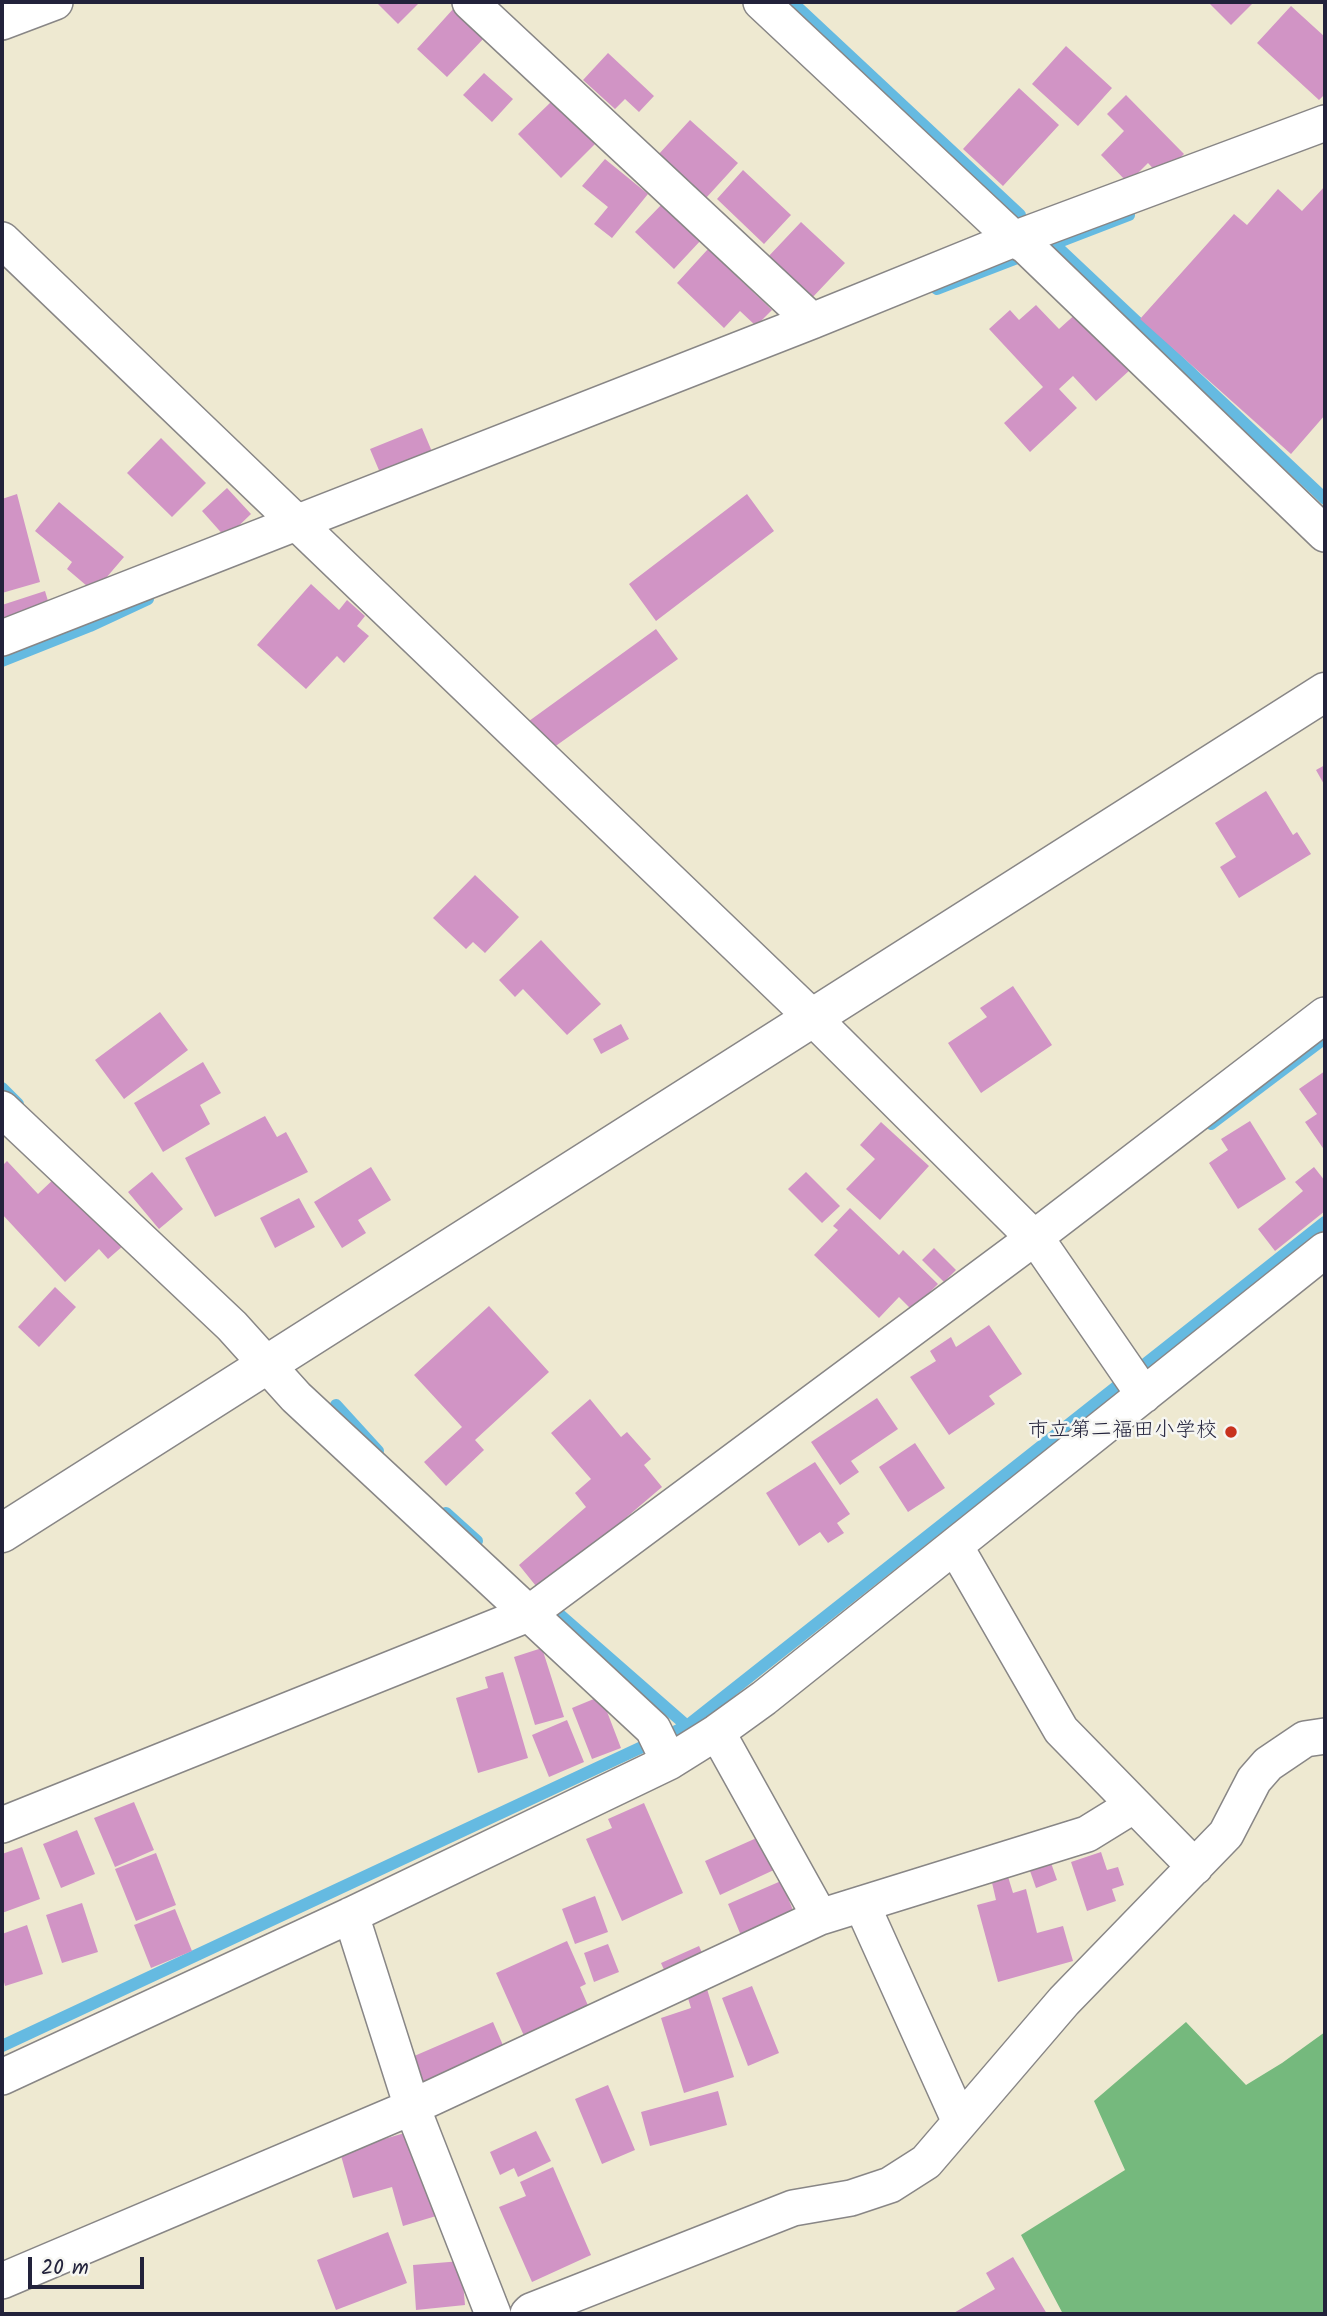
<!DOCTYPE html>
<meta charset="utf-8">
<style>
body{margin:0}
#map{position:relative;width:1327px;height:2316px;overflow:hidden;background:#eee9d1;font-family:Kalam,sans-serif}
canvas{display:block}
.frame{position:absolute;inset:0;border:4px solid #22223b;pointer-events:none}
.scale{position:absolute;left:28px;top:2257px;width:116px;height:32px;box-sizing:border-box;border:4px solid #22223b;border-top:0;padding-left:9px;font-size:21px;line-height:24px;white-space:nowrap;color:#22223b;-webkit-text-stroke:5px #f6f6f2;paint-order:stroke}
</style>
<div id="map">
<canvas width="1327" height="2316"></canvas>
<div class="frame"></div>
<div class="scale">20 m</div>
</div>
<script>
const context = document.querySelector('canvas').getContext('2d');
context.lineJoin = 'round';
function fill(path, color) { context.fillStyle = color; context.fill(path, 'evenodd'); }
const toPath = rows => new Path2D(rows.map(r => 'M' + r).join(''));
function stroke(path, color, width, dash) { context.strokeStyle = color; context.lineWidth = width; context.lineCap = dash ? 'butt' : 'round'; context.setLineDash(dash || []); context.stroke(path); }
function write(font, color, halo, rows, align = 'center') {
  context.font = font + ' Kalam,"Klee One",sans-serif'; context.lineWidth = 5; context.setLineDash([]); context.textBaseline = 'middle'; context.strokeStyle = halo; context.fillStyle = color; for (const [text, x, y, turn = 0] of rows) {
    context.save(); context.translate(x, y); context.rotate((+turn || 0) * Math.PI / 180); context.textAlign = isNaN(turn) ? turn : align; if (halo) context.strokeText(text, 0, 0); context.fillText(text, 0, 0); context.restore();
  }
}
fill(toPath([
 [1186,2022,1246,2085,1282,2063,1325,2032,1325,2314,1063,2314,1021,2235,1125,2170,1094,2101]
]), '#75b97d');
stroke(toPath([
 [792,2,1020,215],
 [1050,240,1325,499],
 [937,289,1129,215],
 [2,661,90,626,148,599],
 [2,1088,18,1104],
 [1211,1124,1325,1038],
 [336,1405,378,1451],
 [446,1513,477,1541],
 [551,1607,687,1726],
 [2,2046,687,1726,1325,1222]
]), '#65bae1', 12);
fill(toPath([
 [376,2,420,2,398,24],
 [1208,2,1254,2,1231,25],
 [1291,6,1325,37,1325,94,1319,100,1257,43],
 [454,8,485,37,447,77,417,49],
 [1066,46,1112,88,1078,126,1032,84],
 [608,53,654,96,639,112,625,99,615,109,583,80],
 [484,73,513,99,492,122,463,95],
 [1019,88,1059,125,1003,186,963,149],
 [1126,95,1184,154,1161,177,1148,163,1128,183,1101,155,1124,131,1107,114],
 [553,100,595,144,561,178,518,134],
 [690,120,738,163,706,198,658,155],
 [605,159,648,194,612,238,594,224,608,207,582,186],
 [743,170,791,215,764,244,717,199],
 [1325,186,1325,415,1291,454,1140,319,1234,214,1247,225,1278,189,1302,211],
 [663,203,702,239,674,269,635,232],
 [801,222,845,263,811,299,767,258],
 [708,249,772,310,756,326,740,311,724,328,677,283],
 [1036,305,1059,329,1079,311,1131,369,1096,401,1073,376,1059,389,1077,408,1030,452,1004,423,1043,387,989,329,1010,310,1019,320],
 [422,428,433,454,381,475,370,449],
 [161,438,206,483,172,517,127,473],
 [227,488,251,514,226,538,202,511],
 [17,494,40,582,2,593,2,499],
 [747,494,774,531,656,621,629,584],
 [59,502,124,557,94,592,67,569,72,562,35,531],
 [311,584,339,610,347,600,365,616,357,626,369,636,344,663,337,656,306,689,257,645],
 [45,591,52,614,2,631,2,605],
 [656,629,678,659,550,750,529,721],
 [1325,765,1325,786,1316,770],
 [1266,791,1293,835,1297,832,1311,854,1239,898,1220,867,1236,857,1215,823],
 [475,875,519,917,485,953,473,942,466,949,433,918],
 [541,940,601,1004,567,1035,523,989,515,997,499,980],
 [1013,986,1052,1045,981,1093,948,1043,987,1017,980,1008],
 [160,1012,188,1050,124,1099,95,1060],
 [621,1024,629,1039,601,1054,593,1039],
 [203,1062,221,1093,200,1105,210,1124,163,1152,134,1103],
 [1325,1071,1325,1151,1305,1122,1317,1114,1299,1089],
 [265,1116,277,1137,286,1132,308,1172,215,1217,185,1158],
 [1250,1121,1286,1179,1238,1209,1209,1163,1228,1150,1221,1139],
 [881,1122,929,1166,880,1220,846,1189,875,1159,860,1145],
 [7,1161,38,1194,58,1175,124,1245,108,1259,99,1249,65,1282,2,1214,2,1166],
 [371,1167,391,1200,358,1220,366,1233,342,1248,314,1202],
 [1314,1167,1325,1181,1325,1211,1275,1251,1258,1229,1303,1191,1295,1182],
 [152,1172,183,1209,159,1229,128,1192],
 [806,1172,840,1206,822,1223,788,1189],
 [299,1198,315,1227,275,1248,260,1218],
 [850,1208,899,1255,903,1250,938,1284,912,1310,899,1297,879,1318,814,1255,838,1230,833,1226],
 [934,1248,956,1270,944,1282,922,1260],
 [55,1287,76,1307,39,1347,18,1327],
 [489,1306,549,1372,475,1440,484,1450,446,1486,424,1462,462,1427,414,1375],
 [989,1325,1022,1374,989,1396,995,1404,949,1435,910,1377,936,1361,930,1351,951,1337,956,1347],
 [877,1398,898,1429,851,1461,859,1472,840,1485,811,1442],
 [590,1399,621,1437,627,1432,651,1459,644,1465,662,1487,540,1591,519,1565,586,1507,575,1493,591,1479,551,1433],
 [915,1443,945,1488,908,1512,879,1467],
 [815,1462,850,1514,837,1523,844,1533,828,1543,820,1532,799,1546,766,1493],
 [542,1648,564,1717,535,1725,514,1657],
 [503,1672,528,1758,478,1773,456,1698,488,1688,485,1677],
 [601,1696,621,1748,592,1759,572,1708],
 [567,1720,584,1762,549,1777,532,1735],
 [134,1802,154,1850,115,1867,94,1818],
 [644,1803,683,1893,622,1921,586,1839,612,1828,608,1819],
 [77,1830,95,1874,61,1888,43,1844],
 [761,1836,776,1869,720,1895,705,1861],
 [22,1847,40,1899,2,1913,2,1854],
 [1101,1852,1107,1870,1118,1867,1124,1885,1112,1889,1116,1901,1087,1911,1071,1862],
 [156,1853,176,1905,136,1921,115,1869],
 [1050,1860,1057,1880,1036,1888,1029,1868],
 [1006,1870,1013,1893,1026,1889,1037,1933,1063,1926,1073,1961,998,1982,977,1905,996,1900,990,1874],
 [781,1881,795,1915,742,1938,728,1904],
 [595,1896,608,1932,575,1944,562,1909],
 [82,1903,98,1952,62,1963,46,1915],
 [175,1909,192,1951,151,1968,134,1925],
 [27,1925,43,1974,5,1986,2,1974,2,1934],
 [567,1941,586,1984,580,1987,593,2017,529,2047,496,1973],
 [608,1944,619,1972,594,1982,584,1953],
 [699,1946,707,1964,669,1981,661,1963],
 [752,1986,779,2053,748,2066,722,1998],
 [707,1989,734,2077,684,2093,661,2018,691,2008,687,1995],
 [493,2022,508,2057,420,2096,405,2060],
 [608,2085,635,2150,602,2164,575,2099],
 [718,2091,727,2125,650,2146,641,2112],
 [536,2131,551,2161,518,2177,514,2168,500,2175,490,2152],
 [408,2132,422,2181,435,2177,446,2213,403,2226,392,2187,353,2198,340,2152],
 [553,2167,591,2255,532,2282,499,2207,526,2196,520,2182],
 [388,2232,407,2283,336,2310,317,2260],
 [1013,2257,1047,2314,952,2314,995,2289,986,2273],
 [461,2261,465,2305,416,2310,413,2265]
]), '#d194c5');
const minor = toPath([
 [470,2,812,321],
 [761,2,1014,239,1026,246,1325,534],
 [2,22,55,2],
 [2,240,813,1018,1040,1244,1144,1395],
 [2,638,812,321,1014,239,1325,123],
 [2,1109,232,1326,296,1397,653,1729,669,1762],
 [955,1546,1061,1730,1195,1867],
 [717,1732,820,1917],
 [2,1825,528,1614,1034,1238,1325,1015],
 [862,1905,960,2122],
 [351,1915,412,2107,493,2314],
 [2,2077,351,1915,669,1762,717,1732,764,1698,1325,1250],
 [2,2281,412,2107,820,1917,1087,1834,1134,1805],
 [528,2314,531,2311,793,2208,851,2198,890,2185,926,2162,1064,2001,1226,1834,1254,1780,1268,1764,1305,1739,1325,1736]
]);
const tertiary = toPath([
 [2,1533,1325,692]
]);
stroke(minor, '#888686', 38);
stroke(tertiary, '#888686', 41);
stroke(minor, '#fff', 35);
stroke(tertiary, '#fff', 38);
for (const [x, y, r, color] of [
 [1231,1432,7,"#c8321e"]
]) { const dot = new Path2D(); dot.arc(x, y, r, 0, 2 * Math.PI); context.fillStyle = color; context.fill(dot); stroke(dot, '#f6f6f2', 2.5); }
write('21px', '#22223b', '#f6f6f2', [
 ["市立第二福田小学校",1217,1432]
], 'right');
</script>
